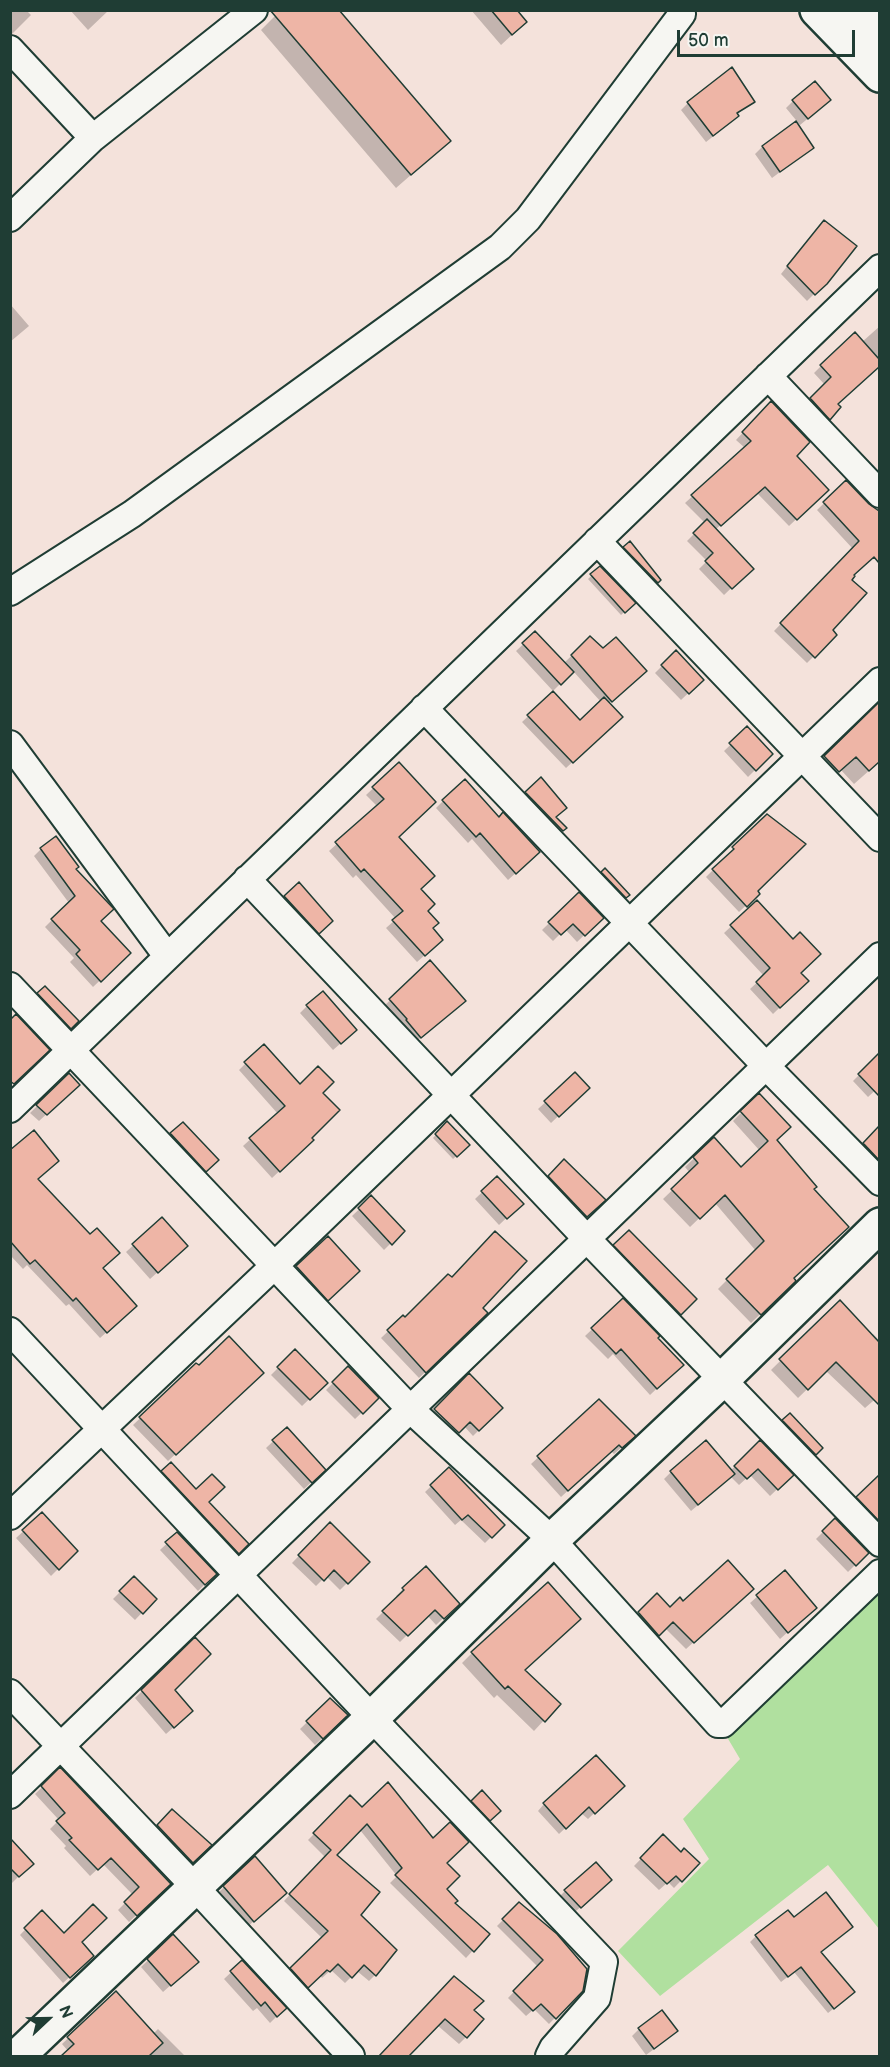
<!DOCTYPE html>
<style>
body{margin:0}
#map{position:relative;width:890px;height:2067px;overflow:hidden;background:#f4e2db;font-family:"Balsamiq Sans",sans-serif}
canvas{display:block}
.frame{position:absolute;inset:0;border:12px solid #1f3d34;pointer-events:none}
.north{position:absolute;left:18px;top:1989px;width:60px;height:60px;-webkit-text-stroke:4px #f6f6f2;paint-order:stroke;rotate:68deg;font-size:16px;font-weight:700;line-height:24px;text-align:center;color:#1f3d34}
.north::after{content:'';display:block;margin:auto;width:21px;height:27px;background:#1f3d34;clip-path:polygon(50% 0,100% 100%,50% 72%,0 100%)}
.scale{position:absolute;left:677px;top:30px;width:178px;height:27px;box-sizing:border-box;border:3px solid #1f3d34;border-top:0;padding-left:8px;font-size:18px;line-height:21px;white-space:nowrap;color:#1f3d34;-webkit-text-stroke:4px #f6f6f2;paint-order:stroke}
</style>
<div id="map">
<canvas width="890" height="2067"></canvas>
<div class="frame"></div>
<div class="north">N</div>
<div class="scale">50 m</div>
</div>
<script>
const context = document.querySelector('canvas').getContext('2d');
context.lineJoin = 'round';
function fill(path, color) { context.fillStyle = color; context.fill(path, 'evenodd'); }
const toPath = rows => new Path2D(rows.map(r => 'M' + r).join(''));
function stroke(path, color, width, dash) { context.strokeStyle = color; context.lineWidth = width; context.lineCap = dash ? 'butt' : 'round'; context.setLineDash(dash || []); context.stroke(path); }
fill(toPath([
 [879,1581,879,1929,828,1865,660,1996,618,1951,709,1859,683,1819,740,1759,724,1732]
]), '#b0e09f');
fill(toPath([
 [10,10,26,10,31,15,10,36],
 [70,10,109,10,88,30],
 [281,10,435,154,396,188,261,30],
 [471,10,515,10,514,33,501,45],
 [753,101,736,115,737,116,730,123,706,142,681,110,688,103],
 [793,101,822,107,800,125,786,108],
 [762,147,812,148,772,178,755,154],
 [817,229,825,283,807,301,781,274],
 [10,304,29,326,10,342],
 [880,326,880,366,837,405,839,407,822,425,804,406,825,385,814,373,821,366,862,342],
 [764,410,795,456,827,490,789,526,757,493,715,530,752,568,724,595,699,569,707,561,687,541,705,523,685,503,745,448,736,440],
 [846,482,880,515,880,557,877,554,852,575,831,630,835,635,807,663,774,631,853,549,817,510],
 [624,548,659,580,650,589,617,555],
 [600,568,634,603,621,615,588,579],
 [535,633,564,663,590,638,638,677,608,704,614,724,566,768,522,722,553,693,580,722,601,702,573,671,553,691,516,651],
 [676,652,702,680,681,700,655,673],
 [880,703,880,761,854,784,841,770,824,785,811,771],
 [747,729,771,754,748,777,724,751],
 [399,764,397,837,420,889,431,928,434,947,417,962,386,928,396,919,356,875,353,878,329,851,378,807,366,795],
 [541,779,555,817,565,828,556,836,520,799],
 [443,801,499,819,531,859,508,880,472,839,468,843,436,808],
 [767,816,756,891,758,894,739,912,706,877],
 [41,849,74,870,99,921,129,953,93,987,70,962,74,958,45,927,69,903,34,856],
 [605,870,628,895,618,904,595,880],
 [299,885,331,921,313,938,279,903],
 [579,894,602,918,577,942,565,929,553,941,542,930],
 [757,902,799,973,807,981,773,1014,750,989,764,976,724,933],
 [430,962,457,1008,413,1044,383,1007],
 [45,988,77,1021,63,1035,32,1001],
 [307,1006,348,1037,333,1050,300,1013],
 [880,1054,880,1086,868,1097,853,1081],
 [246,1063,321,1093,310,1138,305,1147,272,1178,243,1146,278,1114,239,1070],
 [69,1075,71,1092,39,1121,30,1113],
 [575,1075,588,1088,551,1123,538,1109],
 [759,1095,775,1140,812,1190,792,1279,794,1281,751,1323,718,1289,756,1251,715,1203,690,1227,663,1199,690,1173,685,1167,714,1139,741,1169,760,1151,733,1121],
 [447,1123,468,1145,453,1159,433,1138],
 [183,1124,217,1160,198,1178,164,1142],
 [879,1128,880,1129,880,1174,857,1151],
 [10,1152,101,1268,129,1312,100,1338,69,1304,66,1306,27,1265,23,1269,10,1255],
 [564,1161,604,1200,579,1223,542,1184],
 [497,1178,521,1204,499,1225,475,1199],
 [371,1198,403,1231,384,1250,352,1216],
 [162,1219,179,1253,150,1279,126,1252],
 [629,1232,695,1299,669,1324,604,1256],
 [328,1238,351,1278,320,1307,290,1274],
 [623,1300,674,1372,650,1395,613,1354,608,1359,585,1336],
 [840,1302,871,1335,873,1334,880,1341,880,1395,865,1408,826,1371,798,1398,771,1370],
 [481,1308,486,1313,419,1378,381,1338,403,1317,405,1319],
 [295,1351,326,1383,302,1406,271,1375],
 [196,1365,262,1373,168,1461,133,1425],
 [348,1368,377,1398,355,1419,326,1390],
 [469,1375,501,1408,473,1436,464,1426,452,1438,430,1416],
 [599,1401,634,1436,614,1454,611,1451,561,1497,531,1464],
 [790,1415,820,1448,808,1461,776,1428],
 [286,1429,324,1470,304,1489,266,1448],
 [760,1443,792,1475,770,1496,750,1475,739,1485,731,1477,691,1511,664,1479,671,1472,730,1471],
 [171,1464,246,1544,227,1563,152,1483],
 [449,1469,503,1525,485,1543,461,1520,455,1525,425,1492],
 [880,1478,880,1535,851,1505],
 [42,1514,76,1551,51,1576,16,1538],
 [835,1520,867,1553,848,1572,816,1539],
 [330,1524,368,1562,340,1590,326,1576,316,1586,292,1563],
 [177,1534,215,1574,198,1591,160,1550],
 [785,1572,808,1614,780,1639,750,1603],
 [134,1578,155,1599,135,1620,113,1599],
 [403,1589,451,1611,436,1625,427,1615,400,1642,376,1619,398,1597,396,1596],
 [657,1595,670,1609,683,1603,745,1596,686,1649,665,1628,651,1642,632,1621],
 [195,1639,173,1690,184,1718,166,1734,135,1698],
 [472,1653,524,1670,559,1704,534,1731,497,1695,494,1698,462,1663],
 [330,1700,346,1715,315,1745,300,1729],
 [60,1770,169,1884,129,1922,118,1910,133,1895,103,1864,90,1876,64,1848,66,1846,50,1829,59,1820,35,1794],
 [623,1786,588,1819,581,1813,559,1834,538,1811,544,1804],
 [482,1792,499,1811,482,1827,465,1809],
 [350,1798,362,1809,445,1863,445,1889,453,1903,488,1934,466,1958,390,1883,397,1876,360,1830,335,1855,359,1915,375,1975,369,1981,357,1971,345,1983,331,1970,322,1978,320,1975,301,1993,285,1975,322,1938,284,1901,325,1857,308,1840],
 [173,1811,210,1845,185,1869,151,1833],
 [663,1836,680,1854,698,1863,674,1888,668,1882,659,1890,634,1866],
 [10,1840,32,1863,12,1883,10,1882],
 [254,1858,278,1900,246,1928,217,1894],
 [603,1887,576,1911,570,1911,558,1898,565,1891],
 [519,1904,556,1935,580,1961,579,1963,582,1990,549,2024,534,2009,526,2016,508,1998,538,1967,497,1926],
 [42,1912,64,1935,80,1942,86,1962,63,1983,20,1935],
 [793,1919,820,1952,847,1998,828,2013,794,1972,781,1982,750,1942,756,1936],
 [173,1936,189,1969,163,1992,141,1967],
 [242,1962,285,2008,270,2023,257,2008,253,2011,224,1979],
 [447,1985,482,2019,466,2037,459,2044,437,2025,407,2056,381,2056],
 [116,1993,153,2034,158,2029,185,2056,63,2056,68,2051,62,2044],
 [639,2029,669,2038,646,2055,632,2036]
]), '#0003');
const building = toPath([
 [270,10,339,10,451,141,411,175,270,10],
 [491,10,517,10,527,22,512,35,491,10],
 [732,67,755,102,737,113,739,116,713,136,687,102,732,67],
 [815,81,831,100,808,119,792,100,815,81],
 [796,121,814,148,780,172,762,146,796,121],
 [824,220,857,246,827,284,815,295,787,266,824,220],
 [855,332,879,359,879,367,838,404,841,407,830,420,810,398,831,377,820,365,855,332],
 [771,401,810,442,797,456,829,490,797,520,765,487,721,526,691,495,751,441,742,432,771,401],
 [846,480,869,504,879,511,879,563,874,557,854,575,855,576,852,580,867,593,833,630,837,635,815,658,780,623,859,541,823,502,846,480],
 [707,519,754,569,732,589,705,561,713,553,693,533,707,519],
 [630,541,661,580,658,583,623,547,630,541],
 [600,566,636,603,625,613,590,574,600,566],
 [535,631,574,672,561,685,522,643,535,631],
 [590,636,603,648,616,637,647,671,612,702,571,655,590,636],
 [676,650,704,680,689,694,661,665,676,650],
 [553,691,580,720,604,697,623,717,573,763,527,715,553,691],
 [879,702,879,762,869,771,856,757,839,772,824,756,879,702],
 [747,726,773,754,756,771,729,743,747,726],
 [399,762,436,802,399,837,435,876,421,889,435,904,428,911,439,923,433,928,443,940,425,956,392,920,403,911,364,869,361,872,335,842,384,799,372,787,399,762],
 [541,777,567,808,556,817,567,828,563,831,525,792,541,777],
 [465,779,499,817,503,812,540,852,516,874,480,833,476,837,442,800,465,779],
 [767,814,806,844,758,891,760,894,747,907,712,869,734,849,732,847,767,814],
 [56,836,79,867,76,869,114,909,101,921,131,953,101,982,76,954,80,950,51,919,75,896,40,848,56,836],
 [605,868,630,895,626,898,601,872,605,868],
 [299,882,333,921,319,934,284,896,299,882],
 [579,892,604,918,585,936,573,924,561,935,548,922,579,892],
 [757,900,793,939,800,932,821,954,801,973,809,981,780,1008,756,982,770,968,730,925,757,900],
 [430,960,466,1001,421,1038,406,1020,407,1019,389,999,430,960],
 [45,986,79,1021,71,1029,37,993,45,986],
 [323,991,357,1030,341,1044,306,1005,323,991],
 [16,1014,50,1050,14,1084,10,1081,10,1020,16,1014],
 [264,1044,300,1084,318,1066,334,1082,323,1093,340,1110,312,1138,314,1140,280,1172,249,1138,285,1106,244,1062,264,1044],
 [879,1053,879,1096,858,1074,879,1053],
 [575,1072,590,1088,559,1117,544,1101,575,1072],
 [69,1073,80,1085,47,1115,36,1105,69,1073],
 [759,1093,791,1127,777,1140,817,1187,814,1189,849,1227,794,1278,796,1281,761,1315,726,1279,764,1241,725,1195,700,1219,671,1189,698,1163,693,1157,714,1137,741,1167,768,1141,740,1111,759,1093],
 [447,1121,470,1145,457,1157,435,1134,447,1121],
 [183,1122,219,1160,206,1172,170,1133,183,1122],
 [879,1126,879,1160,863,1143,879,1126],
 [34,1130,59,1161,38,1179,90,1234,97,1228,120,1253,103,1268,137,1306,107,1333,76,1298,73,1301,35,1260,30,1264,10,1241,10,1150,34,1130],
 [564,1159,606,1200,587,1217,548,1176,564,1159],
 [497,1176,524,1204,507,1219,481,1191,497,1176],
 [371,1195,405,1231,392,1245,358,1208,371,1195],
 [162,1217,188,1246,158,1273,132,1244,162,1217],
 [629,1230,697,1299,681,1315,613,1245,629,1230],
 [495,1231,527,1261,483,1308,488,1313,426,1373,387,1330,403,1315,405,1317,448,1274,452,1277,495,1231],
 [328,1236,360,1271,328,1301,296,1266,328,1236],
 [623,1298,660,1336,658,1338,684,1365,657,1389,621,1349,616,1354,591,1328,623,1298],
 [840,1300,879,1342,879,1405,836,1362,808,1390,779,1359,840,1300],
 [229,1336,264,1373,176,1455,139,1417,196,1363,199,1365,229,1336],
 [295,1349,328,1383,310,1400,277,1367,295,1349],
 [348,1366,379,1398,363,1414,332,1382,348,1366],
 [469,1373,503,1408,479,1431,470,1422,459,1433,434,1409,469,1373],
 [599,1399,636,1436,622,1448,619,1445,568,1491,537,1456,599,1399],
 [790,1413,823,1448,816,1455,782,1420,790,1413],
 [287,1427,326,1470,312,1483,272,1440,287,1427],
 [706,1440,735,1474,698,1505,670,1471,706,1440],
 [760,1440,794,1475,778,1490,758,1469,747,1479,734,1466,760,1440],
 [171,1462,196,1489,212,1474,225,1487,209,1502,249,1544,239,1554,161,1471,171,1462],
 [449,1467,505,1525,492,1538,468,1515,462,1520,430,1485,449,1467],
 [879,1475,879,1521,856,1497,879,1475],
 [42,1512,78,1551,59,1570,22,1530,42,1512],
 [835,1518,869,1553,856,1566,822,1531,835,1518],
 [330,1522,370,1562,348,1584,334,1570,324,1581,298,1555,330,1522],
 [177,1532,217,1574,205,1585,165,1542,177,1532],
 [728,1560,754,1589,694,1643,673,1622,659,1636,638,1612,657,1593,670,1607,680,1597,683,1601,728,1560],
 [426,1566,460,1604,444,1619,435,1610,408,1636,382,1611,404,1590,402,1588,426,1566],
 [785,1570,817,1608,788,1633,756,1595,785,1570],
 [134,1576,157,1599,143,1614,119,1591,134,1576],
 [548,1582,581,1619,525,1670,561,1704,545,1722,508,1686,505,1689,471,1652,548,1582],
 [195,1637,211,1654,175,1690,193,1711,174,1728,141,1690,195,1637],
 [330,1698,348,1715,323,1739,306,1721,330,1698],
 [596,1755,625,1786,595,1814,589,1807,566,1829,543,1803,596,1755],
 [60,1767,171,1884,137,1916,124,1902,139,1887,111,1858,98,1870,69,1840,72,1838,56,1821,65,1813,41,1786,60,1767],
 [388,1782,433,1838,450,1822,469,1842,447,1863,460,1876,447,1889,458,1901,455,1903,490,1934,474,1952,395,1875,402,1868,367,1824,337,1855,380,1892,361,1915,397,1950,376,1976,364,1965,352,1978,338,1964,330,1972,327,1970,308,1988,290,1968,328,1931,289,1894,331,1850,313,1833,350,1795,362,1807,388,1782],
 [482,1790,501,1811,490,1821,471,1801,482,1790],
 [172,1809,212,1845,193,1863,157,1825,172,1809],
 [663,1834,681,1852,684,1848,700,1863,682,1882,676,1876,667,1884,640,1858,663,1834],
 [10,1838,34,1864,19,1877,10,1868,10,1838],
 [255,1856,287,1893,254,1922,223,1886,255,1856],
 [596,1862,612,1880,581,1908,564,1890,596,1862],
 [826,1892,853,1927,821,1952,855,1992,834,2009,801,1967,788,1977,755,1935,788,1910,794,1917,826,1892],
 [519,1902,557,1934,587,1969,583,1991,556,2019,541,2004,533,2011,513,1991,543,1960,502,1919,519,1902],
 [93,1904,107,1918,82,1942,94,1956,70,1978,24,1928,42,1910,64,1933,93,1904],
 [173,1934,199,1962,171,1986,147,1959,173,1934],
 [242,1960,287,2008,277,2017,265,2002,261,2006,230,1971,242,1960],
 [454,1976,484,2001,474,2010,484,2019,467,2038,445,2019,409,2056,379,2056,454,1976],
 [116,1991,163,2043,149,2056,61,2056,74,2044,67,2037,116,1991],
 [662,2010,678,2031,654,2049,638,2028,662,2010]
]);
fill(building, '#eeb5a6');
stroke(building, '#1f3d34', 1.5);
const street = toPath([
 [10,49,93,138],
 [10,218,93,138,254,10],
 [768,376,880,494],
 [597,541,880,838],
 [10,592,132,514,500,247,528,219,682,14,681,10],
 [424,708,766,1066,880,1182],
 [10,744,167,956],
 [247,879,586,1238,880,1543],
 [10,986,411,1410,552,1540,718,1724,723,1724,880,1573],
 [10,1109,880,268],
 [10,1331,372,1718,604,1962,597,1998,553,2048,549,2056],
 [10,1516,273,1267,880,681],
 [10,1693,194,1886,351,2056],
 [10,1795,880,956]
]);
const secondary = toPath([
 [817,10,880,75],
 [857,10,880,33],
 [18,2056,372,1718,552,1540,723,1379,880,1225]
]);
stroke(street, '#1f3d34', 30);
stroke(secondary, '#1f3d34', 38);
stroke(street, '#f6f6f2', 26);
stroke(secondary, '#f6f6f2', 33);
</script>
